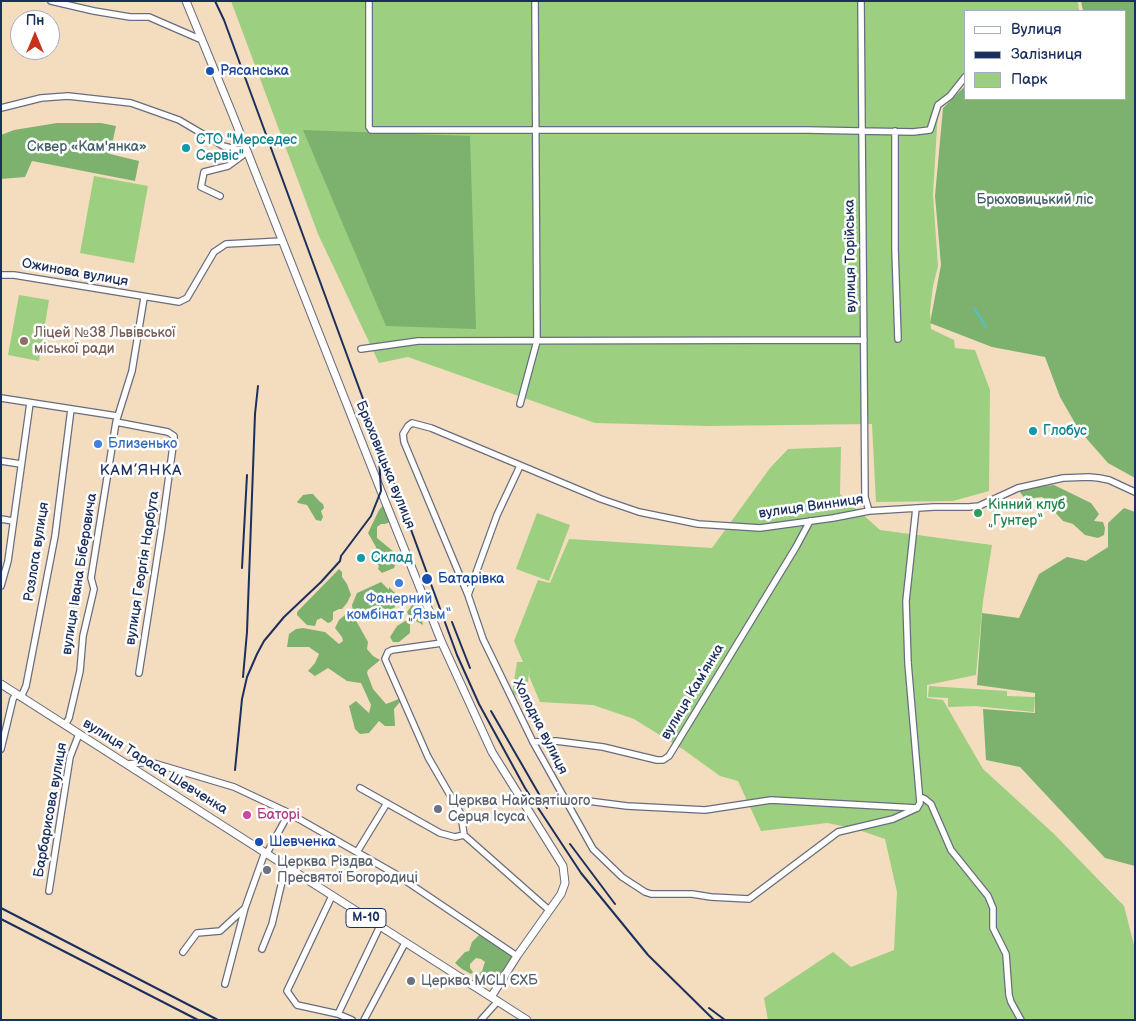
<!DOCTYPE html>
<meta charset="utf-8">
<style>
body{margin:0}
#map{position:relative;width:1136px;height:1021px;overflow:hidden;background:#f4dcbf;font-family:"Balsamiq Sans",sans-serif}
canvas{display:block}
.frame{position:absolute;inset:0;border:2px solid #1b2f5e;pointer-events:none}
.legend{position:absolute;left:964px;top:10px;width:162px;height:90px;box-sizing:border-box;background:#fff;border:1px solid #a4acbf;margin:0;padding:6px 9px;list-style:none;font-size:15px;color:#1b2f5e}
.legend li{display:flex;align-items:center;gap:10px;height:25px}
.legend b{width:25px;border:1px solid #a4acbf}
.north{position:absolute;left:10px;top:10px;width:50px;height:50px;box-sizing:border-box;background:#fff;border:1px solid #a4acbf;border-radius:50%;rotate:0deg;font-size:14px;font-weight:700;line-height:20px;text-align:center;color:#1b2f5e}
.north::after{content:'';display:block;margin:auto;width:18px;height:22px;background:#c8321e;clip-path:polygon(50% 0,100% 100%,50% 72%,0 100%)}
</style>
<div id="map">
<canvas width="1136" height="1021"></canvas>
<div class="frame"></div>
<ul class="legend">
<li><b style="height:6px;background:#fff"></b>Вулиця</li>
<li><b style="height:6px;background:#1b2f5e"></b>Залізниця</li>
<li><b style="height:14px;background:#9ccf80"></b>Парк</li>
</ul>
<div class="north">Пн</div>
</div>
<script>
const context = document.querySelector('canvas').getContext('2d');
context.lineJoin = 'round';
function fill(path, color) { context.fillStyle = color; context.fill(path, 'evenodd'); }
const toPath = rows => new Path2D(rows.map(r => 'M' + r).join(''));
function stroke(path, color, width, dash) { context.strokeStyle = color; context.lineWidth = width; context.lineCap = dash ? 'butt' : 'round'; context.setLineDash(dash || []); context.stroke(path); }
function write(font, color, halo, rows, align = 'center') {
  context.font = font + ' "Balsamiq Sans",sans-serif'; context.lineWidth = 5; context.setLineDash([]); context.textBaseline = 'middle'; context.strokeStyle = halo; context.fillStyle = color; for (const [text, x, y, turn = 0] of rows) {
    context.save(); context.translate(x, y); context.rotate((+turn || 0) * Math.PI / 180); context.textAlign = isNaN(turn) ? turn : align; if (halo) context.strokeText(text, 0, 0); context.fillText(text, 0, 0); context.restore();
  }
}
fill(toPath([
 [231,1,1078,1,1079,11,965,11,965,82,938,110,933,195,938,266,933,286,930,311,931,329,954,340,955,348,975,350,990,390,989,491,953,501,876,502,872,424,708,426,595,423,408,357,379,363,318,234],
 [94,176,148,186,134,263,80,253],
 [19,295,49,300,39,361,8,355],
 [841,447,840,494,880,530,992,545,983,601,976,675,927,685,927,698,943,700,983,769,1053,833,1124,906,1135,949,1135,1020,768,1020,764,998,833,952,851,967,894,950,897,892,885,839,853,828,827,823,761,831,738,781,720,776,684,750,634,719,593,705,540,702,529,676,530,666,526,696,512,695,517,662,523,662,514,641,538,580,550,583,569,539,712,548,770,468,788,449],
 [537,513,570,525,549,581,516,569],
 [929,686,1007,691,1007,696,1035,697,1034,712,975,706,948,707,948,698,928,697]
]), '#9ccf80');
fill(toPath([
 [1081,1,1135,1,1135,478,1108,463,1079,430,1060,397,1045,357,992,347,930,323,941,265,935,196,943,108,965,86,965,99,1125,99,1125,11,1083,11],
 [57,123,101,123,116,126,110,154,139,161,135,181,32,161,25,177,1,179,1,135,14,130],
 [303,130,470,136,476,329,386,326],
 [1054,485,1091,503,1099,514,1094,521,1103,522,1105,528,1104,535,1098,538,1085,535,1073,524,1063,521,1053,510,1050,503,1042,497,1025,499,1020,492,1020,489],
 [310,494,313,494,319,501,323,504,324,508,321,511,323,517,321,521,316,520,307,505,298,503,297,502,303,495],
 [384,504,390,522,385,524,381,524,377,527,377,538,394,552,393,559,396,563,394,568,382,573,378,569,379,566,376,562,374,552,376,547,368,533,379,510],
 [1124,508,1135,512,1135,866,1105,858,1020,767,986,760,983,709,1035,713,1035,693,977,685,982,613,1019,618,1039,574,1067,557,1086,561,1108,547,1108,523],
 [339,569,342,572,342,577,347,584,351,595,347,603,342,609,339,609,333,612,333,619,331,622,328,623,321,618,317,620,315,626,307,625,297,615,297,612],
 [381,582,389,590,389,587,395,593,397,604,393,609,392,614,389,616,383,616,376,610,359,617,353,612,352,605,357,593],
 [418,600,423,625,416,621,413,622,410,624,410,633,399,642,393,642,390,637,397,626,410,618,407,612,415,601],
 [345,615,354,617,368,642,367,649,373,656,380,660,368,670,367,673,373,689,386,704,399,699,400,702,394,709,395,726,385,726,379,721,369,733,360,734,355,729,349,706,356,701,369,713,371,705,361,683,347,681,328,668,315,676,308,671,315,663,319,654,309,647,287,647,289,634,296,629,303,628,325,632,339,644,343,641,342,637,335,628,339,620],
 [479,935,483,935,510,952,512,957,499,977,494,983,490,984,481,982,473,976,474,972,479,974,482,971,485,962,481,959,476,958,470,964,470,968,473,972,471,974,462,969,455,963,465,952,469,951,472,942]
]), '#7db26e');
stroke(toPath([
 [974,308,986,327]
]), '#53bfce', 2);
const minor = toPath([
 [51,1,94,11,130,17,149,17,202,40],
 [369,1,369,127,371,130,807,130,913,132,930,130,938,105,950,96,965,77],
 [861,1,865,497,869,511],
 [1,108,41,98,68,96,131,103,179,120,223,146,247,152],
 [895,131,895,249,898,339],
 [220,196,201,187,204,172,228,166,247,152],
 [1,275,14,275,179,302,187,298,214,252,226,244,282,241],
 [361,349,418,341,864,340],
 [1,398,117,416],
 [520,404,537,341,535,1],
 [116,422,168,432,174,436,174,439,161,533,139,673],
 [1,461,21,464],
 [916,508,906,601,908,663,920,803,917,808,893,819,838,832,749,899,711,897,692,894,651,894,645,892,622,877,593,849,533,742,483,639,468,595,404,442,403,434,408,426,412,423,431,428,601,499,639,512,698,524,760,528,833,518,869,511,934,507,969,507,979,506,1018,488,1063,478,1089,477,1099,478,1109,480,1135,492],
 [1,519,13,521],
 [1,586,8,561,30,403],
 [468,595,497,515,520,466],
 [442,643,392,650,388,652,385,659,428,757,461,814,464,835,549,910],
 [21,697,26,686,55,536,71,409],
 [65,725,69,718,80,671,83,636,94,589,91,578,116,422,132,371,144,298],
 [533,742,556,741,603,747,657,760,663,760,669,756,796,547,810,521],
 [1,749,13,699,16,694],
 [127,764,150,762,234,787,285,811,397,875,517,956],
 [360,788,440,833,455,837,464,835],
 [920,797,925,799,931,804,951,850,988,896,993,908,993,928,1006,954,1009,995,1011,1002,1021,1020],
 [568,803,572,799,627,806,705,810,771,800,917,808],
 [357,852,387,803],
 [267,853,289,813],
 [49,891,70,757,79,734],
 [332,896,287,991,297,1005,338,1014,352,1020],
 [262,949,272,924,284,873,288,867],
 [183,952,197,933,220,931,245,908],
 [225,984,245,908,265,852],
 [338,1014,380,926],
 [364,1020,405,943],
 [481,1020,498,1001]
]);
const major = toPath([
 [186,1,232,113,381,491,442,643,492,752,563,866,565,883,561,894,517,956,491,997],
 [1,684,527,1020]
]);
stroke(minor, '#676c80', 8);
stroke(major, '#676c80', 9);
stroke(minor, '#fff', 5.5);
stroke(major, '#fff', 7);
stroke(toPath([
 [215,1,224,20,457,655,479,704,525,788,581,873,648,955,714,1020],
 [242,568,247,475],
 [452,622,470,668],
 [243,677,247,632,255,414,258,386],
 [491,711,547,808],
 [235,770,242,699,247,677,257,654,264,641,284,617,321,582,340,561,341,556,371,516,381,491,379,457],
 [570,844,615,904],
 [1,908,218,1020],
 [1,919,198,1020],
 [709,1008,725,1020]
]), '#1b2f5e', 2);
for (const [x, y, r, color] of [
 [210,71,5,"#1a4fb4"],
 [186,148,5,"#0f9aa8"],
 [24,341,5,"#8d6e63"],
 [1033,431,5,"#0f9aa8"],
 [98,444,5,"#3f7fe0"],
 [978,513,5,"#2e9e5b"],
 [361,558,5,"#0f9aa8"],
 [427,579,6,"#1a4fb4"],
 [399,583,5,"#3f7fe0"],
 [438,809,5,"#6b7280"],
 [247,815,5,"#d1479c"],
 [259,842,5,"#1a4fb4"],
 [267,870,5,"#6b7280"],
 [411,981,5,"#6b7280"]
]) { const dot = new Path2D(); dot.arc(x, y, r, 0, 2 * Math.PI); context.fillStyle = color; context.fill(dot); stroke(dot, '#fff', 2); }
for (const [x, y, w] of [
 [366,918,40]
]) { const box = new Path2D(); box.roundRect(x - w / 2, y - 9.5, w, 19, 4); context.fillStyle = '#fff'; context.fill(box); stroke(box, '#1b2f5e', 1); }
write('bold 12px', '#1b2f5e', null, [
 ["М-10",366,918]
]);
write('14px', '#164399', '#fff', [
 ["Рясанська",220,71],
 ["Батарівка",438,579],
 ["Шевченка",269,842]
], 'left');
write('14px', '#0d838f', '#fff', [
 ["СТО \"Мерседес",196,140],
 ["Сервіс\"",196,156],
 ["Глобус",1043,431],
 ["Склад",371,558]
], 'left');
write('14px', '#425f68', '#fff', [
 ["Сквер «Кам'янка»",87,147],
 ["Брюховицький ліс",1035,200]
]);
write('14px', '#1b2f5e', '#fff', [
 ["вулиця Торійська",851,256,-91],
 ["Ожинова вулиця",75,273,10],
 ["Брюховицька вулиця",385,465,68],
 ["вулиця Винниця",811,507,-8],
 ["Розлога вулиця",37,552,-81],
 ["вулиця Георгія Нарбута",143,568,-81],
 ["вулиця Івана Біберовича",80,574,-81],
 ["вулиця Камʼянка",693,692,-59],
 ["Холодна вулиця",540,727,63],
 ["вулиця Тараса Шевченка",155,767,32],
 ["Барбарисова вулиця",51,810,-80]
]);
write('14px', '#785e54', '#fff', [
 ["Ліцей №38 Львівської",34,333],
 ["міської ради",34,349]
], 'left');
write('14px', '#366cbe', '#fff', [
 ["Близенько",108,444],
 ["Фанерний",399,599,"center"],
 ["комбінат „Язьм“",399,615,"center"]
], 'left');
write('14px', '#27864d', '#fff', [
 ["Кінний клуб",988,505],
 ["„Гунтер“",988,521]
], 'left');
write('14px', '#5b616d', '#fff', [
 ["Церква Найсвятішого",448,801],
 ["Серця Ісуса",448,817],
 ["Церква Різдва",277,862],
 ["Пресвятої Богородиці",277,878],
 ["Церква МСЦ ЄХБ",421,981]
], 'left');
write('14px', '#b23c85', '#fff', [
 ["Баторі",257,815]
], 'left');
context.letterSpacing = '1px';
write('15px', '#1b2f5e', '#fff', [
 ["КАМ’ЯНКА",141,471]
]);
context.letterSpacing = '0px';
</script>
